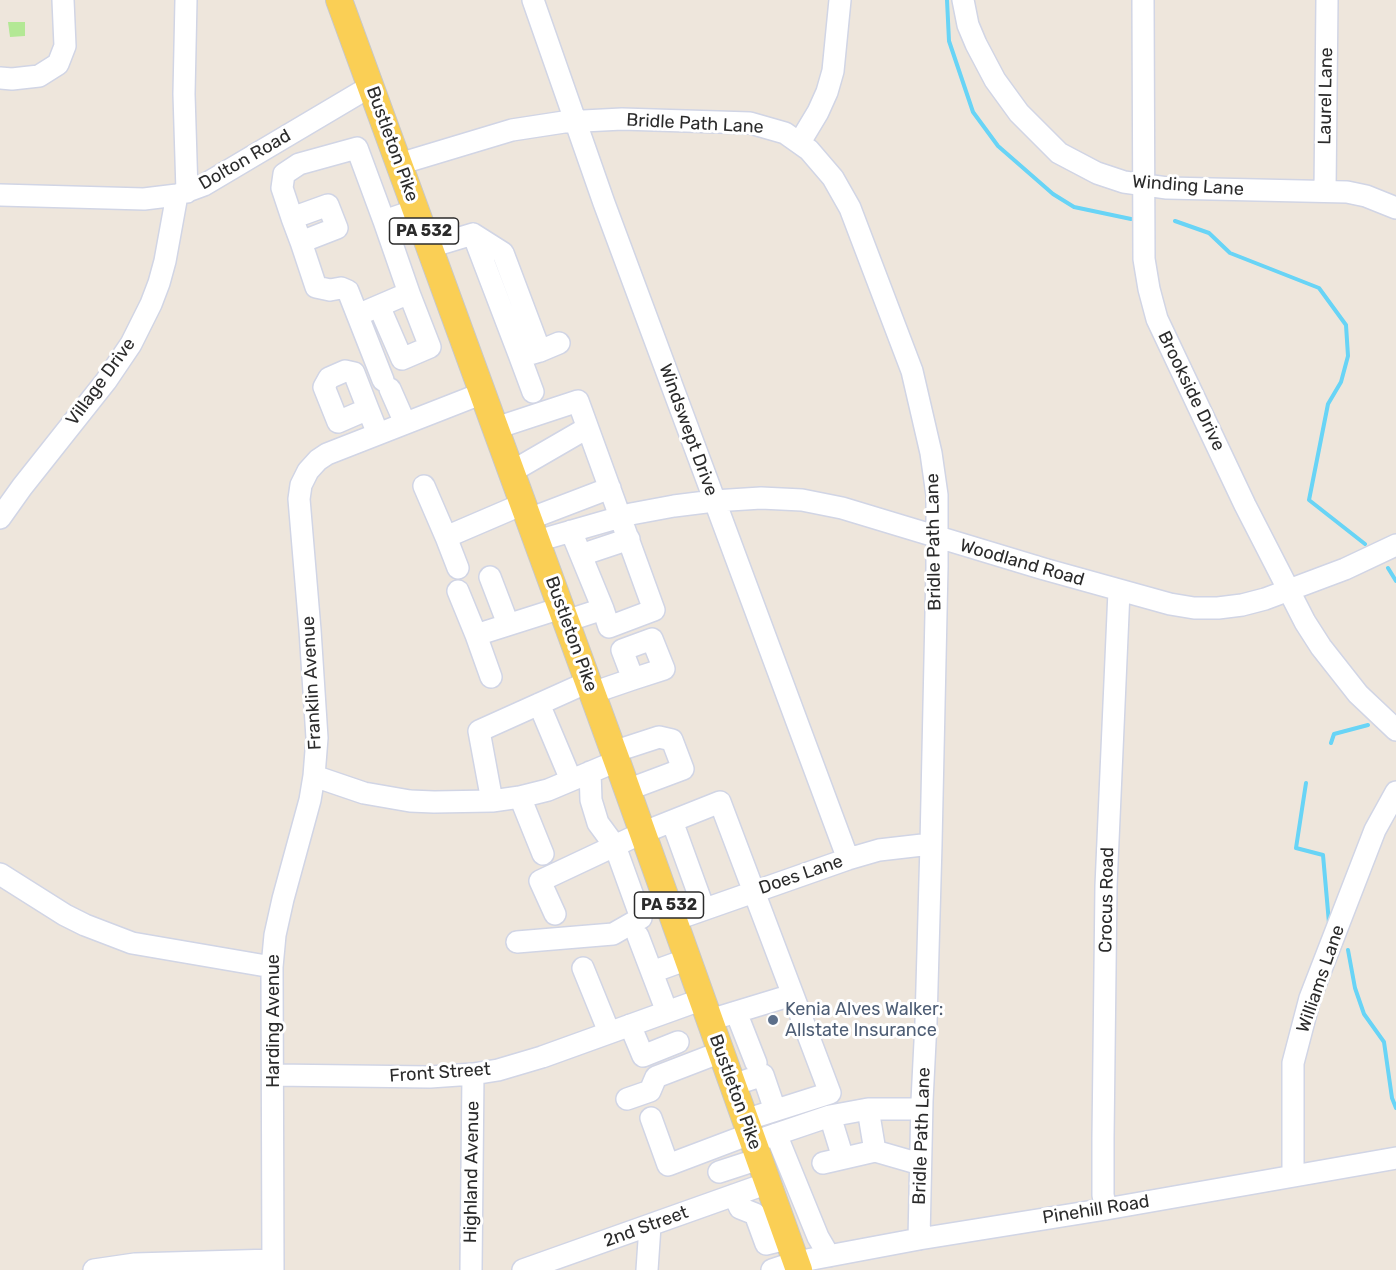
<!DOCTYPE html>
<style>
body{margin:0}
canvas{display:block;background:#eee6dc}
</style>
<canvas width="1396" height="1270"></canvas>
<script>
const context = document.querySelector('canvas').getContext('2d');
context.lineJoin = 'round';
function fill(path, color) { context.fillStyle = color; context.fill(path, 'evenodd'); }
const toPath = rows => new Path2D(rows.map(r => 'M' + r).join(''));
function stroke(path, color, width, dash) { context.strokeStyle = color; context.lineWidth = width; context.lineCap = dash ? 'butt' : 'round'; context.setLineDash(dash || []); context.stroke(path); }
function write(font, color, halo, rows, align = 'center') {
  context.font = font + ' Rubik,sans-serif'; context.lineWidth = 6; context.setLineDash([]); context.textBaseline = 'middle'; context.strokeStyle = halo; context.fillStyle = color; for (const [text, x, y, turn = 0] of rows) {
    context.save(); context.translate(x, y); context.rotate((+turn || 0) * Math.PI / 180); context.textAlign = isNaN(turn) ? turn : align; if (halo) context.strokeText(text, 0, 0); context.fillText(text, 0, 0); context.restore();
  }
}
fill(toPath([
 [8,22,25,22,25,36,10,37]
]), '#b3e895');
stroke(toPath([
 [947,0,949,41,973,112,998,146,1053,194,1074,207,1131,219],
 [1175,221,1209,233,1230,253,1319,288,1346,325,1348,356,1341,382,1328,404,1309,500,1365,544],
 [1388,568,1396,581],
 [1331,743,1334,734,1368,725],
 [1306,783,1296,848,1323,855,1329,923],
 [1348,950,1355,988,1364,1014,1384,1042,1392,1098,1396,1108]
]), '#68d4f6', 4);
const minor = toPath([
 [186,0,184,94,187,192],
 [533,0,604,203,848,859],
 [963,0,968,25,976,44,995,80,1019,113,1059,153,1097,173,1124,182,1167,188,1347,192,1366,196,1396,208],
 [1143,0,1144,259,1149,289,1157,319,1245,505,1305,622,1321,647,1358,694,1396,730],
 [0,78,12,79,39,76,58,64,65,46,63,0],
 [800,142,818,112,827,92,833,71,840,0],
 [399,164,512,130,564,122,622,119,750,123,785,133,809,150,833,178,850,208,912,371,931,453,937,495,937,567,931,844,926,1022,922,1101,919,1239],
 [1325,191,1327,0],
 [0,195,144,199,177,195,204,185,371,86],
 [292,218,328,205,337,228,301,242,292,218,282,188,284,174,299,164,357,148,384,221,416,210],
 [301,242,316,287,330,290,341,288,348,291,383,380],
 [430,247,473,234,520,357,540,351,503,253,473,234],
 [379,306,402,359,430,347,409,293],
 [367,311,409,293,384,221],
 [540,351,559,343],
 [520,357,533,392],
 [390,389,405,423],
 [368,409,338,422,324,387,329,378,345,371,354,373,368,409,378,434],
 [496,428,578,401,654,610,609,627,603,609],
 [511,472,587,428],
 [424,486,446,537],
 [0,518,22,487,106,381,131,344,151,304,159,283,165,261,177,195],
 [529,519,610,488],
 [537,541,631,514,674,506,714,501,761,498,802,500,842,508,1044,569,1170,604,1194,608,1218,608,1242,605,1265,599,1345,569,1396,545],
 [581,555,629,539],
 [458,568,446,537,523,504],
 [490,577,508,624],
 [458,591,476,635],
 [566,621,603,609,571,531],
 [491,677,476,635,561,608],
 [592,693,633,679,664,669,652,639,622,650,633,679],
 [539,704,571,780],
 [613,752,659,737,672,740,683,769,627,790],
 [314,776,364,793,410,801,434,802,492,801,520,797,548,790,617,761],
 [520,797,543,854],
 [492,801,479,731,588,682],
 [672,821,704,909],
 [0,874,65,915,85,925,132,943,272,967],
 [555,914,540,881,642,833,720,802,830,1093,745,1120],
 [674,920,848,859,879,850,931,844],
 [638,936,667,1012],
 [517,942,613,934,641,918,615,846,598,823,591,800,590,772],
 [583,968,609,1032],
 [652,972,688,959],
 [736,1012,756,1063],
 [710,1020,792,995],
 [630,1025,643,1056,678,1042],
 [273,1075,430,1077,473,1074,498,1070,542,1057,703,999],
 [733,1085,763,1075,775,1110],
 [627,1099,650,1091,656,1077,721,1052],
 [830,1116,843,1158],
 [651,1118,668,1165,750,1134],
 [776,1134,818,1237,829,1256],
 [762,1139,830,1116,868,1109],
 [875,1151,868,1109,921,1109],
 [823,1163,875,1151,920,1164],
 [719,1172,759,1159],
 [1293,1176,1293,1063,1310,998,1375,830,1396,792],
 [734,1195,740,1208,755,1214,766,1244,787,1239],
 [1106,1209,1103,1195,1103,1138,1106,886,1119,591],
 [94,1270,135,1264,273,1260],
 [273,1270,272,967,275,935,283,899,310,800,314,776,317,738,310,630,299,499,301,485,308,471,318,460,327,454,483,393],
 [471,1270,473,1074],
 [523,1270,768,1183],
 [647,1270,650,1226],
 [772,1270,796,1262,919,1239,1106,1209,1396,1158]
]);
const major = toPath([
 [339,0,617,761,799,1270]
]);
stroke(minor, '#d1d5e5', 24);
stroke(major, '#c8c8c8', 28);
stroke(minor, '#fff', 21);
stroke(major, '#facf55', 26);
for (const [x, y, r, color] of [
 [773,1020,6,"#5c6f8a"]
]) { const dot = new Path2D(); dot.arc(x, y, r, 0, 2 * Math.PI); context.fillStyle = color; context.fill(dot); stroke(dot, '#fff', 2); }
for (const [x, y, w] of [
 [424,231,69],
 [669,905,69]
]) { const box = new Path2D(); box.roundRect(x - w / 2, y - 13, w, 26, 4.5); context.fillStyle = '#fff'; context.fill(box); stroke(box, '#2b2b2b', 1.5); }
write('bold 16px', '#2b2b2b', null, [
 ["PA 532",424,231],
 ["PA 532",669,905]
]);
write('18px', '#2b2b2b', '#fff', [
 ["Laurel Lane",1326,96,-89],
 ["Bridle Path Lane",695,124,3],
 ["Bustleton Pike",392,144,70],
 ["Dolton Road",245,160,-30],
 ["Winding Lane",1188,186,4],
 ["Village Drive",101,382,-54],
 ["Brookside Drive",1191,391,64],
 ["Windswept Drive",688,430,70],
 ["Bridle Path Lane",934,542,-91],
 ["Woodland Road",1022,563,16],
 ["Bustleton Pike",571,634,70],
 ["Franklin Avenue",312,683,-93],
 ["Does Lane",801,875,-19],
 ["Crocus Road",1107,900,-89],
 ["Williams Lane",1321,979,-71],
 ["Harding Avenue",274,1021,-90],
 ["Front Street",440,1073,-4],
 ["Bustleton Pike",735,1092,70],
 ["Bridle Path Lane",922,1136,-88],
 ["Highland Avenue",472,1172,-89],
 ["Pinehill Road",1096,1210,-9],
 ["2nd Street",646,1227,-20]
]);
write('18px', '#4e5e75', '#fff', [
 ["Kenia Alves Walker:",785,1010],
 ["Allstate Insurance",785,1031]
], 'left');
</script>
